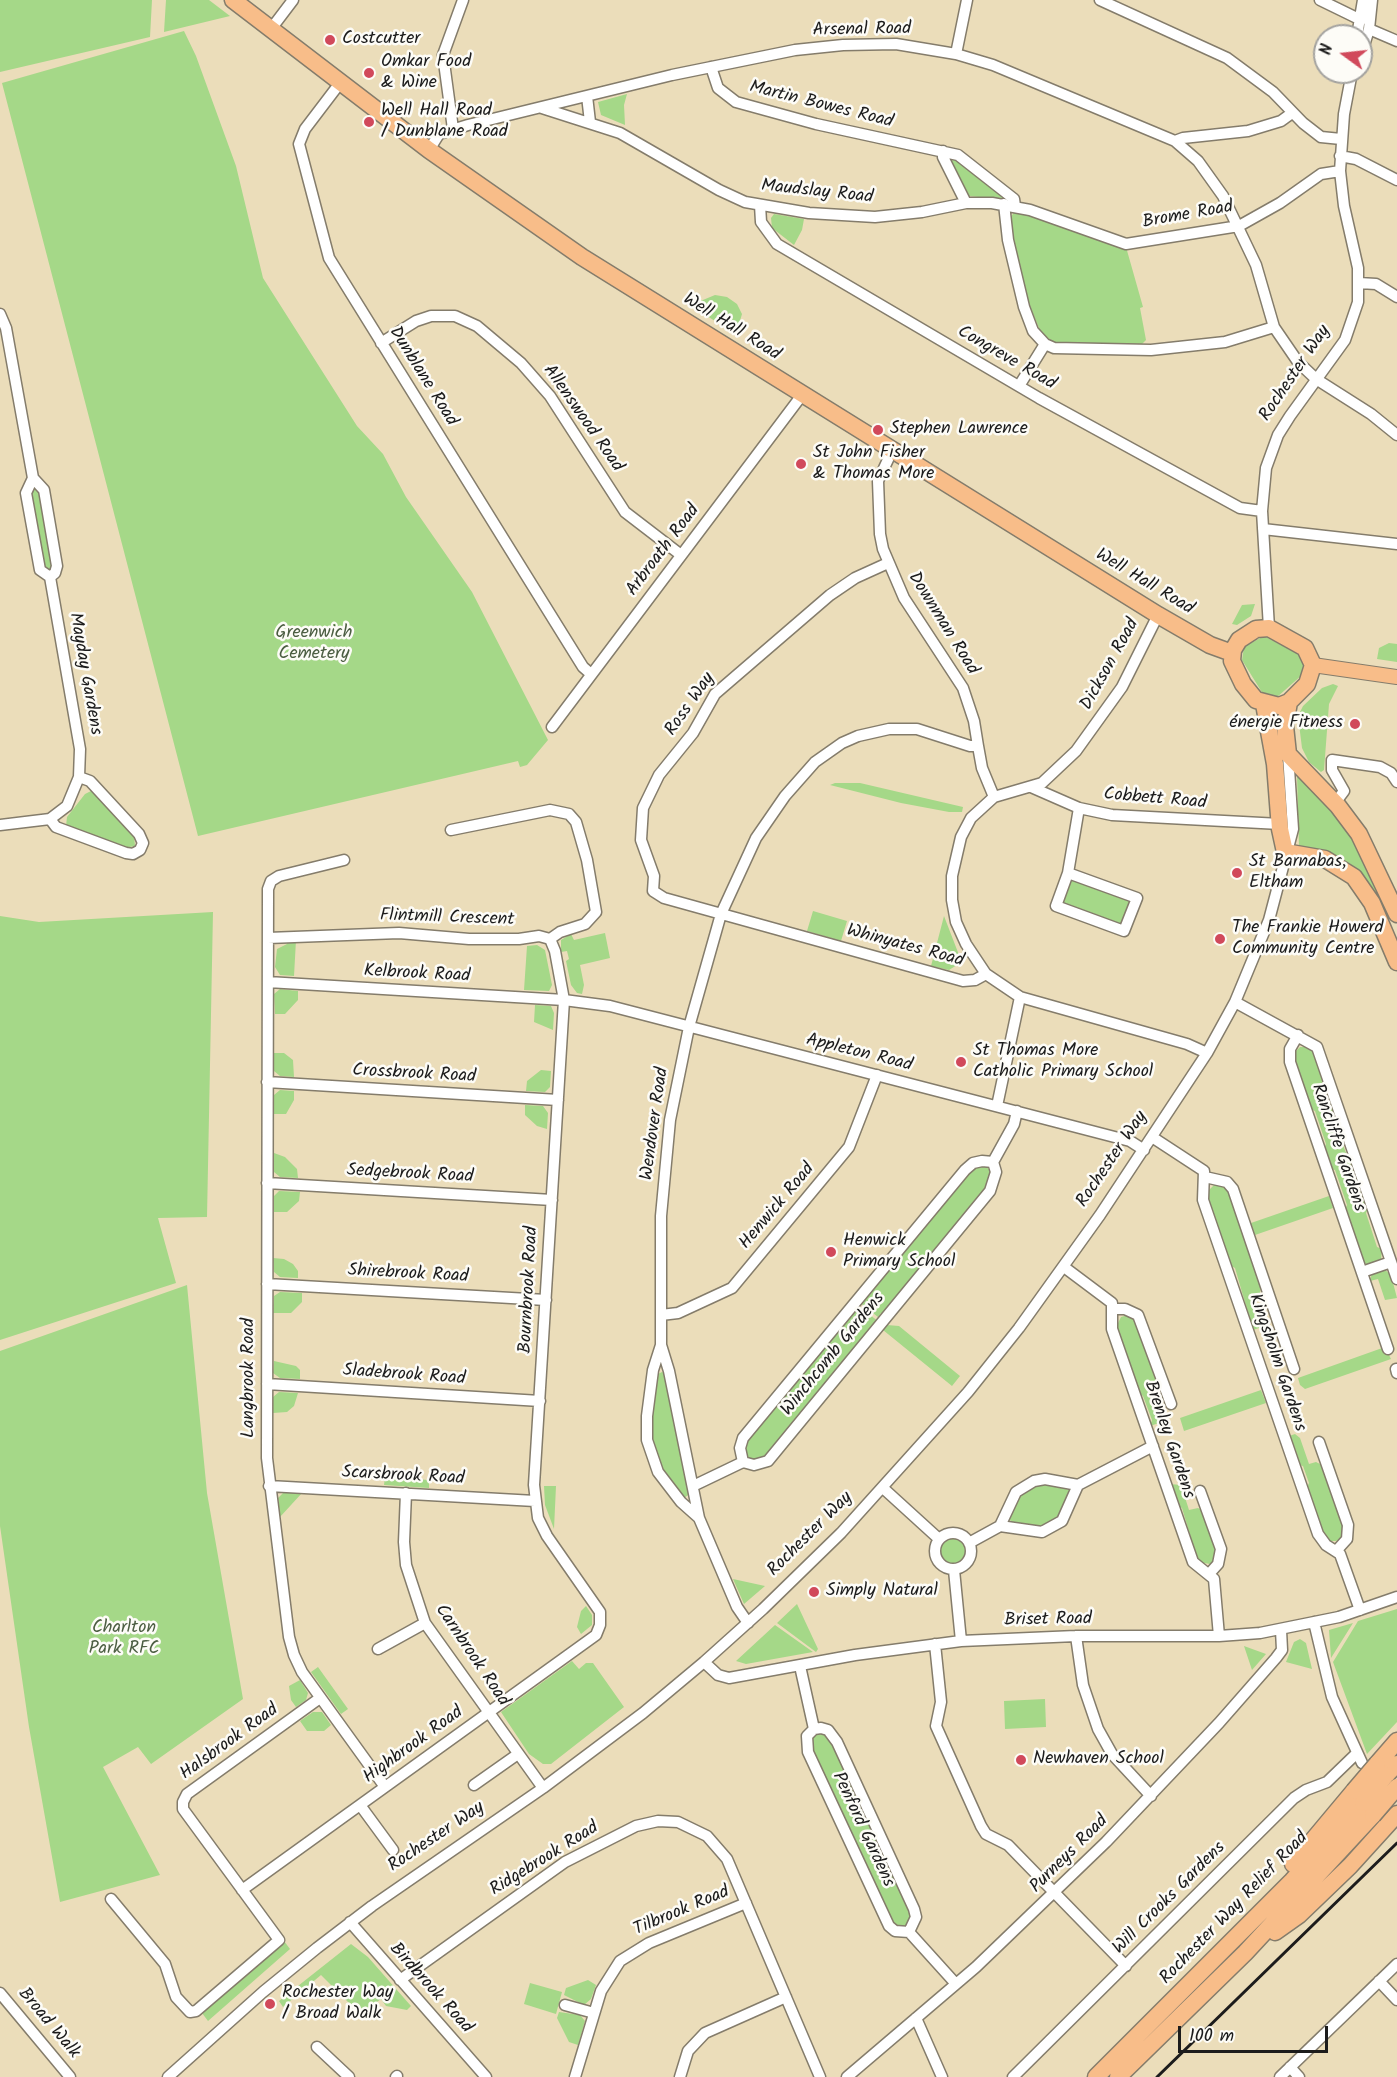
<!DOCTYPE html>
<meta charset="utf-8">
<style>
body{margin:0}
#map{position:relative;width:1397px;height:2077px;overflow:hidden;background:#ebddba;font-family:Kalam,sans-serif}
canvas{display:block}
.north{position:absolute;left:1313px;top:24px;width:60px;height:60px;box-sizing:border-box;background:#fdfcf7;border:2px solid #a3a29f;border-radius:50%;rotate:285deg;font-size:16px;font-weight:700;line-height:24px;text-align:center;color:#1c1c1c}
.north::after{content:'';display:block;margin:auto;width:21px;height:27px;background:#d1495b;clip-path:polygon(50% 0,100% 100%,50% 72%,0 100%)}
.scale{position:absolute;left:1178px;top:2026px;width:150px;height:27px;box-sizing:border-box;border:3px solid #1c1c1c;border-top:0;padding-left:8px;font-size:18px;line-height:21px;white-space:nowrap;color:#1c1c1c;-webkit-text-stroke:4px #fdfcf7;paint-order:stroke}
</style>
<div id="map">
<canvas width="1397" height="2077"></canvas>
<div class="north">N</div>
<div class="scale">100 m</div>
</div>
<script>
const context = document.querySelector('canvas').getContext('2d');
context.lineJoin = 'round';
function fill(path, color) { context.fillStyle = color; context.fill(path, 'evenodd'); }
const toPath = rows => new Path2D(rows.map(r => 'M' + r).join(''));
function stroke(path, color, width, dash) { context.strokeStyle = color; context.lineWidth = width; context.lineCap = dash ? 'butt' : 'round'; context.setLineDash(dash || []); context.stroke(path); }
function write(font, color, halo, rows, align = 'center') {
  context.font = font + ' Kalam,sans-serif'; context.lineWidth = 5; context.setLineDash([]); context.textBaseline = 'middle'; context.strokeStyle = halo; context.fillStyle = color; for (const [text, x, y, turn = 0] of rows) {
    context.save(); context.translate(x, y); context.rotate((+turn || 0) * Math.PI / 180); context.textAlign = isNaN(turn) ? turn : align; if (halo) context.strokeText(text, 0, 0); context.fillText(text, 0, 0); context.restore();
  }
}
fill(toPath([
 [0,0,152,0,150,37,0,72],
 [166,0,209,0,230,16,164,32],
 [184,31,196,56,236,166,263,278,357,426,383,454,406,497,472,592,548,740,527,765,520,767,518,761,198,836,2,83],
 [627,94,624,105,625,125,601,115,598,102],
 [952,156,1005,196,1006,200,969,196,949,159],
 [1015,211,1126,247,1143,307,1140,308,1146,340,1142,344,1055,343,1041,333,1027,299,1011,234,1010,218],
 [774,214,804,219,802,230,794,245,772,228,771,218],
 [715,295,727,297,737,304,742,314,736,334,694,308,698,302],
 [35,489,39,490,53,568,49,571,44,570,31,492],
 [1255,604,1251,616,1237,625,1232,624,1242,605],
 [1264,636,1298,654,1303,660,1305,667,1302,675,1276,698,1263,694,1242,660,1244,647],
 [1389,643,1397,644,1397,662,1377,659,1379,648],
 [1333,684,1338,686,1329,704,1324,770,1321,772,1309,762,1302,748,1298,716,1303,706,1322,688],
 [1297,776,1349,829,1384,896,1377,899,1299,847],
 [835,783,860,783,963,807,962,812,949,812,901,803,830,785],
 [91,791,134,835,135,846,125,848,66,826,67,817,85,794],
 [1074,879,1128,900,1130,904,1122,923,1118,924,1064,904,1062,900,1070,880],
 [813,911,847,921,841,941,807,931],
 [213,912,207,1217,158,1218,176,1283,0,1340,0,916,39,922],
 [944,916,959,955,957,965,949,970,931,966],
 [605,933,610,958,580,965,584,985,582,994,577,993,571,985,566,961,569,959,567,951,561,952,561,940,571,934,574,940],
 [288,940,296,940,294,976,280,975,275,967,277,949,287,944],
 [537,945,545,950,552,985,549,991,524,990,527,946],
 [280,989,298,991,298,1000,285,1014,275,1014,274,994],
 [535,1005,551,1006,554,1013,553,1030,534,1022],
 [1300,1047,1308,1047,1314,1052,1330,1107,1334,1110,1343,1137,1341,1140,1368,1209,1366,1213,1377,1247,1382,1249,1381,1260,1368,1265,1363,1262,1345,1209,1347,1205,1335,1170,1331,1169,1324,1149,1326,1144,1315,1111,1310,1109,1295,1063,1295,1052],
 [274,1053,284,1053,293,1060,294,1077,280,1076,274,1071],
 [541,1070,551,1071,550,1087,545,1092,526,1091,527,1081],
 [280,1090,294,1091,294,1100,286,1114,274,1114,274,1095],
 [525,1105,543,1106,548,1113,547,1129,537,1126,525,1115],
 [274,1153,285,1157,297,1169,298,1178,280,1177,274,1172],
 [984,1165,991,1171,991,1182,884,1314,881,1313,878,1317,859,1302,966,1174,975,1167],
 [1214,1185,1222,1186,1228,1191,1261,1286,1260,1293,1252,1298,1260,1323,1259,1328,1253,1330,1235,1268,1231,1266,1208,1201,1209,1190],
 [279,1191,300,1192,299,1201,287,1212,274,1212,274,1196],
 [1329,1196,1333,1208,1255,1235,1251,1223],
 [273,1258,284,1259,293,1264,298,1271,298,1278,280,1277,274,1272],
 [1384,1269,1391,1275,1397,1298,1385,1300,1378,1279,1370,1281,1372,1273],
 [187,1285,207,1493,243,1699,151,1764,138,1747,103,1767,160,1875,60,1902,29,1727,0,1526,0,1351],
 [280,1292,302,1293,302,1302,291,1313,273,1313,274,1296],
 [860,1307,879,1322,767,1458,759,1462,747,1458,744,1443,854,1310,856,1312],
 [1128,1315,1135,1319,1159,1384,1149,1393,1159,1423,1150,1426,1152,1420,1143,1396,1139,1393,1116,1327,1121,1317],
 [887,1325,899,1326,960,1376,952,1386,883,1330],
 [1385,1347,1391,1359,1305,1389,1300,1385,1298,1378],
 [274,1361,296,1366,300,1370,300,1379,280,1378,273,1373],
 [662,1372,665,1374,691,1493,684,1498,658,1465,650,1430,656,1375],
 [1261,1390,1266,1403,1184,1431,1180,1418],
 [279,1392,298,1393,294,1406,287,1412,273,1413,273,1397],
 [1295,1434,1300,1438,1309,1464,1316,1462,1322,1465,1344,1528,1343,1537,1336,1541,1329,1541,1324,1537,1307,1487,1309,1483,1303,1466,1299,1465,1289,1436],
 [385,1477,429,1480,429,1488,384,1485],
 [1038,1483,1070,1490,1059,1518,1041,1528,1012,1523,1009,1518,1018,1495],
 [1170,1484,1181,1485,1189,1510,1198,1508,1203,1511,1217,1552,1213,1561,1210,1564,1198,1562,1182,1508,1177,1506],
 [544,1486,556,1486,554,1529,545,1505],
 [283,1493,302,1493,280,1517,278,1498],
 '939 1552a14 14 0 1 1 28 0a14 14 0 1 1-28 0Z',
 [733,1579,765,1586,744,1604],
 [797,1604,818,1649,816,1652,777,1623],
 [586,1606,592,1615,592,1625,581,1634,577,1627,581,1611],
 [1397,1609,1397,1722,1367,1754,1333,1662,1358,1621],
 [1353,1623,1331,1658,1329,1630],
 [775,1625,813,1652,746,1664,736,1661],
 [1300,1639,1306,1643,1312,1669,1286,1662,1294,1642],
 [1244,1646,1266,1654,1252,1670],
 [572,1661,579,1669,586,1663,593,1663,624,1707,551,1764,543,1764,529,1754,501,1712],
 [318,1667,348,1709,341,1714,311,1672],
 [300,1680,308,1693,306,1700,296,1707,291,1700,289,1686],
 [1045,1699,1046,1727,1005,1729,1004,1701],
 [313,1712,322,1712,331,1725,324,1731,307,1731,300,1721],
 [820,1733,828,1735,912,1917,905,1927,892,1925,810,1749,812,1737],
 [284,1941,290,1949,208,2021,202,2013],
 [351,1944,368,1957,411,2006,407,2010,386,2006,381,1999,360,2014,321,1975,283,2007,279,2001],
 [588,1980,596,1985,591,1999,584,2005,564,1995,566,1988],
 [530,1983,562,1992,556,2014,524,2004],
 [559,2012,580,2015,585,2021,578,2045,569,2042,557,2018]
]), '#a5d888');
const minor = toPath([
 [1100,0,1227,58,1273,92,1303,123,1321,137,1341,139],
 [1320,0,1361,20],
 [271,29,293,0],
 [1369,29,1397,41],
 [1357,36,1363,0],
 [956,54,967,0],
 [1361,56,1369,29,1372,0],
 [711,67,718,88,736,102,816,124,958,155,1014,199,1015,206],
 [340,83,305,129,299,144,329,258,583,667,591,674],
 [587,96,590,122],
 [542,108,620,133,719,190,745,202,809,213,875,217,922,212,966,203,992,203,1030,210,1126,244,1239,226,1280,203,1321,174,1340,171],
 [453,129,443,55,463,0],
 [1175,141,1198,161,1223,196,1256,265,1274,327,1298,362,1316,379,1371,414,1397,435],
 [429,150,439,134,468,125,672,75,795,50,843,45,896,44,956,54,993,65,1175,141,1183,138,1248,131,1281,121,1292,113],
 [943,151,943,157,966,203],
 [1340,156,1356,159,1397,180],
 [1004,204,1008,240,1024,307,1033,331,1045,344,1054,348,1151,350,1225,342,1274,327],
 [760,205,761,222,777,244,1039,398,1240,508,1262,511],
 [1359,283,1376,284,1397,297],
 [0,314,6,328,33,478,44,490,57,566,55,573,50,577],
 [381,343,416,321,431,316,455,316,477,326,521,363,550,396,625,512,681,555],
 [1019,386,1045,344],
 [892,451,878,481,880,534,883,549,904,598,963,688,974,721,978,746],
 [33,478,26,493,40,570,50,577],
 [1263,529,1397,544],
 [888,563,855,578,830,595,715,694,693,733,659,775,643,808,641,840,654,876,653,891,664,898,945,976,963,981,975,980,986,974,1020,997,1187,1044,1207,1053],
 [1269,628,1262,511,1266,468,1278,435,1290,416,1345,340,1358,302,1358,268,1344,206,1340,171,1344,114,1352,72],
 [552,727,802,395],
 [1031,787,1079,808,1112,815,1280,824],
 [1335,803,1344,791,1332,770,1332,760,1380,767,1391,773,1397,782],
 [50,819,56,827,126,853,133,854,140,850,143,843,139,834,90,781,79,777],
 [0,825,50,819,67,806,79,777,80,749,50,577],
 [451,830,550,810,569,814,576,822,587,860,596,912,585,924,560,932,550,939],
 [344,860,279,876,271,881,268,889,267,1458,289,1637,294,1655,302,1672,385,1787],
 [1068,873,1137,898,1124,931,1056,906,1068,873,1079,808],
 [268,938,399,933,469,939,519,939,539,936,550,939],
 [986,974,966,944,956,922,952,900,952,876,961,837,971,818,994,797,1042,783,1076,751,1122,687,1158,615],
 [268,982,564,1000,610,1006,1130,1141,1144,1150],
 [1235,1002,1317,1047,1397,1279],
 [1298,1035,1290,1049,1290,1062,1388,1349],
 [267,1082,558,1100],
 [997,1106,1020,997],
 [1152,1137,1204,1171,1203,1200,1318,1534,1326,1545,1340,1554,1360,1610],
 [982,1161,993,1162,996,1172,990,1191,768,1461,754,1465,743,1462,740,1448,743,1438,965,1170,973,1163,982,1161],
 [993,1162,1014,1124,1017,1111],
 [1205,1177,1227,1182,1233,1189,1294,1369],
 [267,1183,552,1200],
 [1064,1267,1112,1303,1112,1329,1193,1562,1214,1579,1219,1636],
 [1362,1272,1391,1262],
 [267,1284,546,1300],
 [1113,1309,1125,1309,1138,1315,1171,1404],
 [661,1315,678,1313,732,1288,849,1147,877,1075],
 [661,1345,669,1371,699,1518,737,1607,748,1623],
 [1396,1369,1397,1373],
 [267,1384,540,1401],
 [1319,1442,1348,1525,1347,1539,1337,1550],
 [269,1486,535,1501],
 [693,1486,743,1462],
 [883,1488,939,1539],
 [1200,1491,1221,1549,1218,1564,1209,1574],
 [406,1493,404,1542,406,1565,425,1623,543,1788],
 [699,1518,681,1502,658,1472,647,1440,647,1416,653,1370,661,1345,661,1216,670,1120,689,1027,721,914,756,838,785,796,815,762,842,743,858,736,889,729,917,729,970,746,978,746,982,768,994,797],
 [1000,1526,1042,1532,1062,1521,1078,1485],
 '935 1551a18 18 0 1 1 36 0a18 18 0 1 1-36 0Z',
 [969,1543,1000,1526,1016,1492,1034,1481,1045,1479,1078,1485,1153,1446],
 [954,1570,961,1641],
 [1314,1622,1332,1697,1362,1763],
 [1076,1636,1083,1685,1098,1729,1112,1754,1151,1796],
 [935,1644,941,1702,936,1726,981,1826,986,1834,1008,1845,1126,1966],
 [378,1649,425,1623],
 [704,1662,718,1675,729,1678,855,1655,961,1641,1076,1636,1219,1636,1260,1633,1339,1617,1397,1597],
 [800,1666,814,1729],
 [821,1728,828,1730,837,1742,914,1909,916,1917,909,1932,895,1931,889,1926,808,1752,807,1736,814,1729,821,1728],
 [474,1785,518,1754],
 [360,1805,393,1850],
 [242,1890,596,1635,600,1625,600,1612,547,1536,538,1518,534,1485,564,1000,555,951,550,939],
 [111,1899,165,1964,176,1997,190,2012,196,2011,279,1940,183,1809,183,1802,187,1794,320,1698],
 [350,1922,486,2077],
 [909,1932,956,1984],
 [400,1980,565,1862,636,1826,658,1821,678,1822,707,1836,727,1859,820,2077],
 [1379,1981,1397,2000],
 [0,1993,70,2077],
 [565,2005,594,2013],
 [916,2018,942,2077],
 [317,2047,349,2077],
 [1290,2067,1299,2077],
 [168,2077,263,1992,317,1948,372,1906,543,1788,643,1713,704,1662,763,1609,841,1533,968,1392,1019,1328,1100,1215,1207,1053,1235,1002,1269,920,1293,829,1288,754],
 [396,2077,397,2076],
 [575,2077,601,1991,620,1961,649,1943,746,1903],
 [680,2077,688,2051,705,2033,786,1997],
 [847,2077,976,1967,1106,1842,1219,1723,1276,1658,1282,1650,1281,1630],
 [1013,2077,1294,1798,1306,1790,1327,1782,1356,1754],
 [1280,2077,1397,1964]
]);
const major = toPath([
 [1313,665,1397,677]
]);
const highway = toPath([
 [233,0,429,150,582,257,1158,615,1210,645,1232,653],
 [1269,628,1305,648,1313,665,1307,684,1289,702,1279,706,1256,700,1243,684,1232,661,1233,650,1239,640,1256,629,1269,628],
 [1289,702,1285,726,1288,754,1338,806,1359,834,1397,914],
 [1264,704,1275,764,1280,829,1285,852,1325,859,1354,877,1372,903,1397,962],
 [1377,1764,1397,1741],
 [1386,1775,1397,1764],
 [1293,1864,1354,1791],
 [1275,1932,1299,1915,1350,1866,1397,1814],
 [1096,2077,1292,1881,1363,1803],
 [1118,2077,1245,1953,1373,1815]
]);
stroke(minor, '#847c6b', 13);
stroke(major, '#847c6b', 16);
stroke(highway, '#847c6b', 19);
stroke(minor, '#fff', 10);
stroke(major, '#f8bd89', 14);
stroke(highway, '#f8bd89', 16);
stroke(toPath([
 [1157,2077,1397,1843]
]), '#1c1c1c', 3);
const highwayBridge = toPath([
 [1354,1791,1377,1764],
 [1363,1803,1386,1775],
 [1373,1815,1397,1787]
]);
stroke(highwayBridge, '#847c6b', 19, []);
stroke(highwayBridge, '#f8bd89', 16);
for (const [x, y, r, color] of [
 [330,40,6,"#d1495b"],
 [369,73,6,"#d1495b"],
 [369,122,6,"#d1495b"],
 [878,430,6,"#d1495b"],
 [801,464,6,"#d1495b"],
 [1355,724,6,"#d1495b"],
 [1237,873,6,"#d1495b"],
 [1220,939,6,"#d1495b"],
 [961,1062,6,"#d1495b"],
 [831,1252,6,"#d1495b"],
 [814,1592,6,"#d1495b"],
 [1021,1760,6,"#d1495b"],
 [270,2004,6,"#d1495b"]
]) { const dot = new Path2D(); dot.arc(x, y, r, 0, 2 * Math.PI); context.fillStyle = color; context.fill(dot); stroke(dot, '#fdfcf7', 2); }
write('18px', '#1c1c1c', '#fdfcf7', [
 ["Arsenal Road",862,31,-1],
 ["Martin Bowes Road",821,106,14],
 ["Maudslay Road",817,193,6],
 ["Brome Road",1188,216,-10],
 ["Well Hall Road",731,328,32],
 ["Congreve Road",1006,359,30],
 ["Rochester Way",1296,374,-56],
 ["Dunblane Road",422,377,58],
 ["Allenswood Road",582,419,55],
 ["Arbroath Road",664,551,-53],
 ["Well Hall Road",1144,583,31],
 ["Downman Road",942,624,58],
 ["Dickson Road",1111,665,-61],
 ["Mayday Gardens",84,674,80],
 ["Ross Way",691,705,-55],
 ["Cobbett Road",1155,800,5],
 ["Flintmill Crescent",447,919,2],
 ["Whinyates Road",905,947,15],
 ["Kelbrook Road",417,975,3],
 ["Appleton Road",859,1054,14],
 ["Crossbrook Road",414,1075,3],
 ["Wendover Road",656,1124,-82],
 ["Rancliffe Gardens",1337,1148,71],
 ["Rochester Way",1113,1160,-56],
 ["Sedgebrook Road",410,1175,3],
 ["Henwick Road",778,1207,-50],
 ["Shirebrook Road",408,1275,3],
 ["Bournbrook Road",530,1290,-87],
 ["Winchcomb Gardens",834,1355,-51],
 ["Kingsholm Gardens",1276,1363,71],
 ["Sladebrook Road",404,1376,4],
 ["Langbrook Road",250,1378,-90],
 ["Brenley Gardens",1168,1440,71],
 ["Scarsbrook Road",403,1477,3],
 ["Rochester Way",811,1535,-45],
 ["Briset Road",1048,1621,-1],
 ["Carnbrook Road",471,1656,56],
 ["Halsbrook Road",230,1743,-36],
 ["Highbrook Road",414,1746,-36],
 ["Penford Gardens",862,1830,65],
 ["Rochester Way",437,1838,-34],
 ["Purneys Road",1070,1855,-45],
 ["Ridgebrook Road",545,1860,-32],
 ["Will Crooks Gardens",1170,1899,-45],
 ["Rochester Way Relief Road",1235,1909,-46],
 ["Tilbrook Road",682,1912,-23],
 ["Birdbrook Road",430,1989,48],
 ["Broad Walk",48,2024,50]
]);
write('18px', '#1c1c1c', '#fdfcf7', [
 ["Costcutter",342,40],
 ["Omkar Food",381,63],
 ["& Wine",381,84],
 ["Well Hall Road",381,112],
 ["/ Dunblane Road",381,133],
 ["Stephen Lawrence",890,430],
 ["St John Fisher",813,454],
 ["& Thomas More",813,475],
 ["énergie Fitness",1343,724,"right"],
 ["St Barnabas,",1249,863],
 ["Eltham",1249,884],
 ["The Frankie Howerd",1232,929],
 ["Community Centre",1232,950],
 ["St Thomas More",973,1052],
 ["Catholic Primary School",973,1073],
 ["Henwick",843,1242],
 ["Primary School",843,1263],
 ["Simply Natural",826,1592],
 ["Newhaven School",1033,1760],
 ["Rochester Way",282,1994],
 ["/ Broad Walk",282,2015]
], 'left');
write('18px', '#4c5e42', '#fdfcf7', [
 ["Greenwich",314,634],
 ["Cemetery",314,655],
 ["Charlton",124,1629],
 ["Park RFC",124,1650]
]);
</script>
